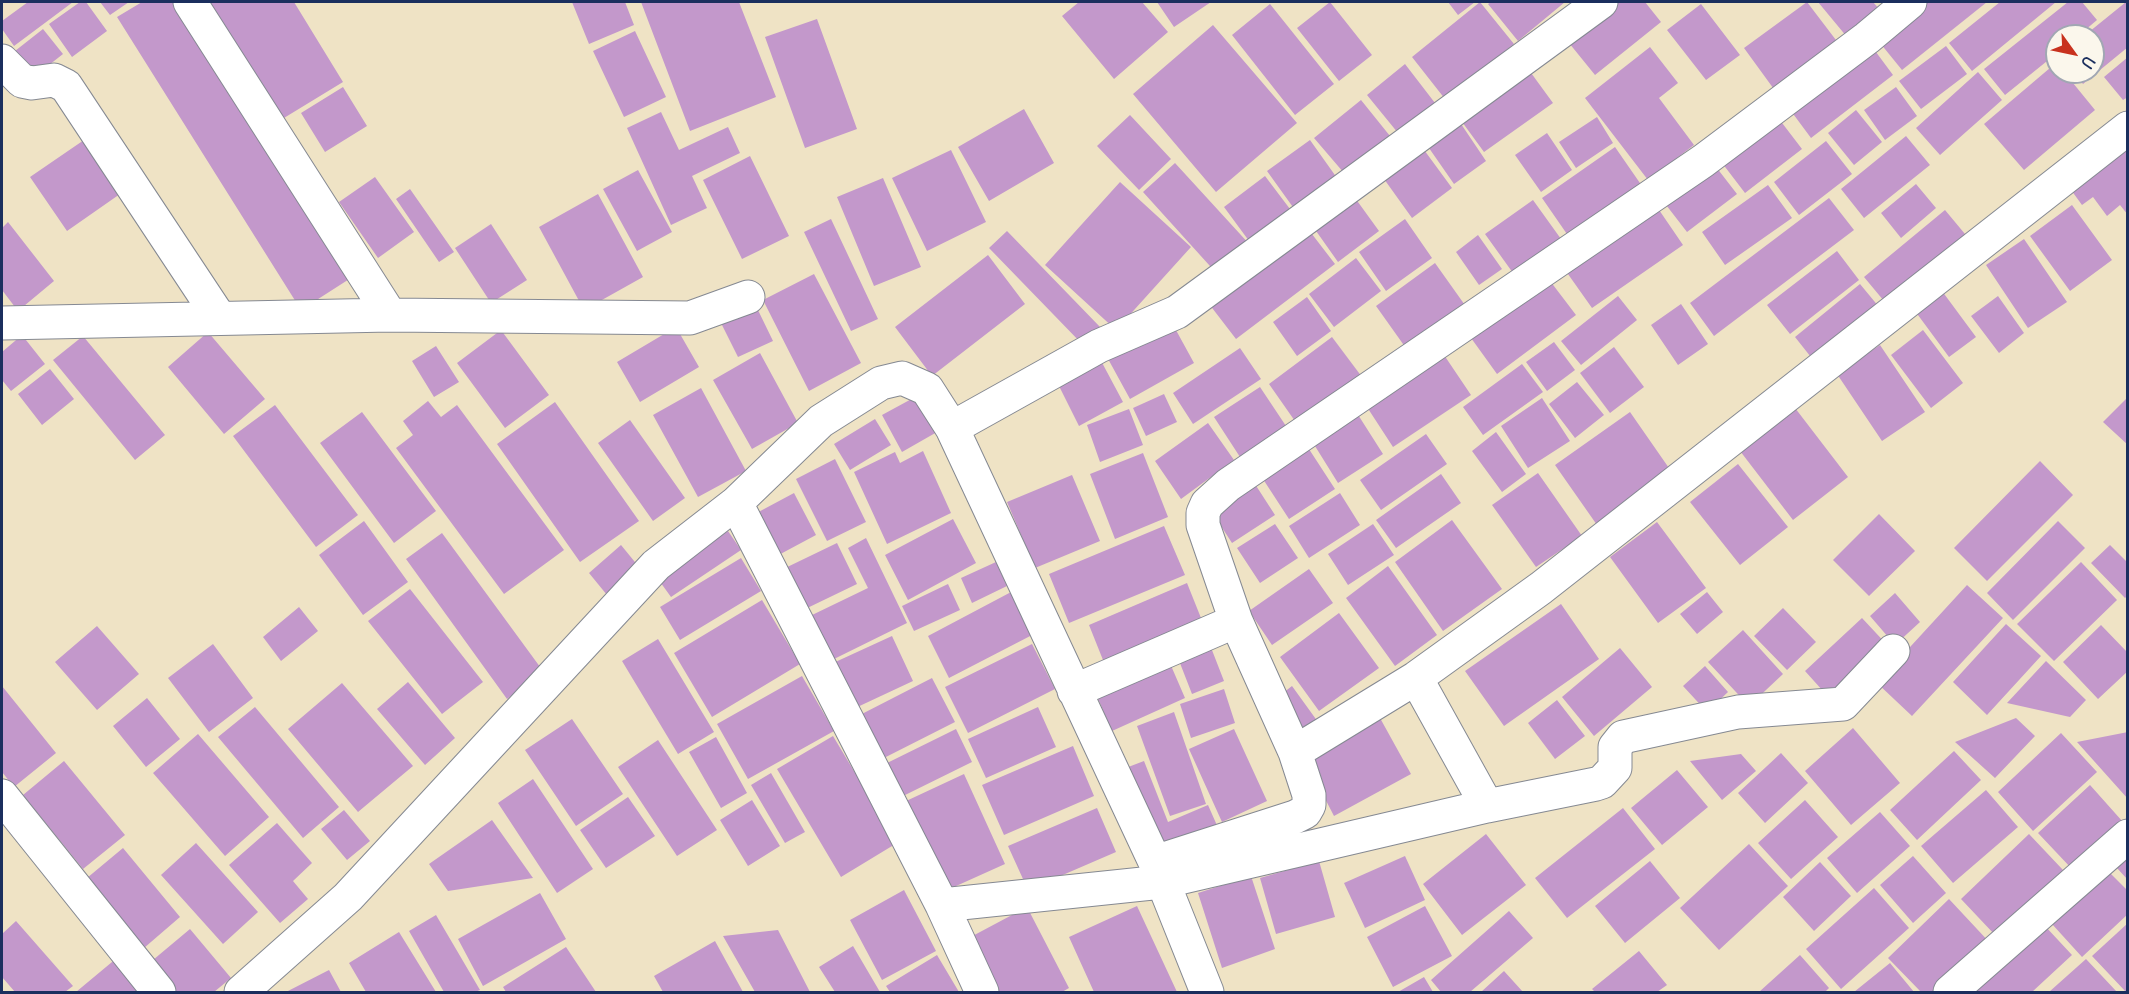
<!DOCTYPE html>
<style>
body{margin:0}
#map{position:relative;width:2129px;height:994px;overflow:hidden;background:#efe3c5;font-family:Delius,sans-serif}
canvas{display:block}
.frame{position:absolute;inset:0;border:3px solid #1b2f5e;pointer-events:none}
.north{position:absolute;left:2045px;top:24px;width:60px;height:60px;box-sizing:border-box;background:#fbf7ec;border:2px solid #a1a7b3;border-radius:50%;rotate:123deg;font-size:16px;font-weight:700;line-height:24px;text-align:center;color:#1b2f5e}
.north::after{content:'';display:block;margin:auto;width:21px;height:27px;background:#c8321e;clip-path:polygon(50% 0,100% 100%,50% 72%,0 100%)}
</style>
<div id="map">
<canvas width="2129" height="994"></canvas>
<div class="frame"></div>
<div class="north">U</div>
</div>
<script>
const context = document.querySelector('canvas').getContext('2d');
context.lineJoin = 'round';
function fill(path, color) { context.fillStyle = color; context.fill(path, 'evenodd'); }
const toPath = rows => new Path2D(rows.map(r => 'M' + r).join(''));
function stroke(path, color, width, dash) { context.strokeStyle = color; context.lineWidth = width; context.lineCap = dash ? 'butt' : 'round'; context.setLineDash(dash || []); context.stroke(path); }
fill(toPath([
 [28,2,73,2,14,46,2,29,2,21],
 [80,2,86,2,107,31,72,57,49,24],
 [100,2,129,2,110,15],
 [142,2,182,2,354,276,301,310,117,17],
 [206,2,294,2,343,82,279,121],
 [572,2,625,2,634,25,589,44],
 [641,2,739,2,776,97,690,131],
 [1079,2,1142,2,1168,32,1114,79,1062,16],
 [1157,2,1211,2,1174,27],
 [1330,2,1372,55,1339,81,1297,28],
 [1448,2,1475,2,1458,15],
 [1480,2,1514,44,1445,99,1412,57],
 [1491,2,1565,2,1518,41,1488,4],
 [1612,2,1645,2,1661,22,1595,75,1565,38],
 [1807,2,1839,44,1776,92,1744,48],
 [1818,2,1873,2,1880,10,1847,37],
 [1920,2,1987,2,1902,70,1876,38],
 [2000,2,2056,2,1972,71,1949,43],
 [2068,2,2082,2,2097,20,2078,36,2057,36,2057,53,2005,95,1984,69],
 [2126,2,2128,47,2083,84,2073,72,2093,72,2093,36,2084,36],
 [1270,4,1334,84,1295,115,1232,35],
 [1701,4,1740,55,1706,80,1667,30],
 [817,19,857,129,805,148,765,37],
 [1213,25,1297,123,1216,192,1133,94],
 [43,29,63,54,35,76,15,51],
 [635,31,666,97,624,117,593,51],
 [1870,44,1893,75,1811,138,1788,107],
 [1946,46,1967,74,1921,109,1899,81],
 [1650,47,1678,83,1659,98,1694,145,1648,180,1585,98],
 [2128,57,2128,97,2123,100,2104,77],
 [2057,62,2057,72,2064,72,2095,110,2024,170,1984,124],
 [1405,64,1435,103,1398,133,1367,95],
 [1526,66,1553,103,1484,152,1457,115],
 [1978,72,2002,100,1940,155,1916,128],
 [343,87,367,126,325,152,301,113],
 [1896,87,1917,116,1885,140,1864,110],
 [1361,100,1390,136,1344,173,1314,138],
 [1024,109,1054,163,989,201,958,147],
 [1856,110,1882,142,1854,165,1828,133],
 [661,112,679,150,728,127,740,153,692,176,707,208,671,225,627,128],
 [1130,115,1171,159,1139,190,1097,146],
 [1455,115,1486,161,1454,184,1422,138],
 [1776,115,1802,149,1745,193,1719,159],
 [1597,117,1613,143,1576,168,1559,142],
 [1547,133,1572,170,1541,192,1515,155],
 [1906,136,1930,165,1864,218,1841,189],
 [84,140,120,194,67,231,30,177],
 [1310,140,1337,178,1295,210,1267,171],
 [2128,140,2128,215,2120,205,2107,216,2093,197,2082,205,2066,183],
 [1826,141,1852,174,1799,215,1774,182],
 [1419,143,1452,188,1412,218,1379,172],
 [1615,147,1642,186,1569,237,1542,198],
 [951,150,986,222,927,251,892,178],
 [750,156,789,236,742,259,703,180],
 [1175,163,1251,246,1219,276,1143,192],
 [1713,163,1737,194,1687,232,1663,201],
 [638,170,672,232,637,251,603,189],
 [1265,176,1293,213,1252,245,1224,207],
 [375,177,414,232,378,258,339,202],
 [883,178,921,267,874,286,837,197],
 [1120,182,1191,247,1116,330,1045,265],
 [1916,184,1936,208,1901,238,1881,213],
 [1768,185,1792,218,1725,265,1702,232],
 [410,189,454,252,439,262,396,199],
 [1350,191,1379,231,1338,262,1309,221],
 [598,194,643,277,584,310,539,227],
 [1829,198,1854,230,1714,336,1690,303],
 [1533,200,1561,239,1513,273,1485,234],
 [1655,204,1683,245,1592,308,1563,267],
 [2072,205,2112,260,2070,291,2030,236],
 [1945,210,1970,240,1889,307,1864,277],
 [831,219,878,319,851,331,804,232],
 [1405,219,1432,258,1386,291,1359,252],
 [8,222,54,281,18,311,2,290,2,228],
 [491,224,527,280,491,303,455,248],
 [1305,225,1335,264,1236,339,1206,300],
 [1007,231,1102,329,1084,346,989,248],
 [1478,235,1502,269,1479,285,1456,252],
 [2024,239,2067,302,2028,328,1986,265],
 [1837,251,1859,280,1790,334,1767,305],
 [988,255,1025,304,932,376,895,327],
 [1356,258,1381,291,1334,327,1309,294],
 [1435,263,1467,308,1408,351,1376,306],
 [1544,273,1576,315,1497,374,1466,331],
 [814,274,861,363,809,391,763,300],
 [1860,284,1884,313,1818,366,1795,337],
 [1942,291,1976,337,1949,357,1915,311],
 [1618,296,1637,320,1581,365,1561,341],
 [1998,296,2024,333,1999,353,1971,316],
 [1307,297,1331,331,1297,356,1273,322],
 [1681,304,1708,344,1678,365,1651,325],
 [756,306,773,341,738,357,721,323],
 [1171,321,1194,363,1130,399,1107,357],
 [676,327,699,367,640,402,617,362],
 [501,330,549,395,505,428,457,363],
 [1923,330,1963,383,1931,408,1891,355],
 [208,332,265,399,224,434,168,367],
 [22,335,45,364,11,391,2,380,2,352],
 [83,336,165,435,135,460,53,360],
 [1332,337,1362,377,1297,424,1269,384],
 [1554,342,1575,370,1547,391,1526,362],
 [1880,345,1925,412,1882,441,1837,374],
 [436,346,459,382,434,397,412,361],
 [1614,347,1644,387,1610,413,1580,373],
 [1240,348,1261,379,1193,424,1173,393],
 [1442,352,1471,395,1393,447,1365,404],
 [760,353,798,423,752,449,713,380],
 [1099,357,1123,402,1079,426,1056,380],
 [1522,364,1543,392,1483,435,1463,407],
 [50,369,74,399,42,425,18,394],
 [1577,382,1604,415,1575,438,1549,404],
 [1260,387,1286,426,1240,457,1214,417],
 [701,388,746,471,698,497,653,415],
 [1164,394,1177,422,1146,436,1133,408],
 [917,396,937,432,902,452,882,415],
 [2128,397,2128,445,2103,422],
 [1542,398,1570,441,1528,468,1501,426],
 [428,401,441,417,457,405,564,550,504,594,396,448,413,435,403,421],
 [555,402,639,521,580,562,497,444],
 [1792,404,1848,477,1793,520,1737,447],
 [275,405,358,515,316,547,233,436],
 [1129,409,1143,445,1100,462,1087,425],
 [1355,410,1383,454,1338,483,1310,438],
 [362,412,436,511,394,543,320,443],
 [1630,412,1671,471,1597,525,1555,465],
 [875,419,891,445,850,470,834,444],
 [630,420,685,498,653,521,598,443],
 [1208,423,1234,460,1181,499,1155,461],
 [1496,432,1526,474,1502,492,1472,451],
 [1426,434,1447,464,1381,510,1360,480],
 [1307,446,1335,489,1289,519,1261,476],
 [923,451,951,513,887,544,854,472,895,452,900,463],
 [1143,453,1168,517,1115,539,1090,474],
 [835,459,866,522,827,541,796,479],
 [2040,461,2073,495,1987,581,1954,548],
 [1738,464,1788,527,1740,565,1690,502],
 [1538,473,1582,536,1536,567,1492,505],
 [1441,474,1461,503,1396,548,1376,520],
 [1072,475,1100,541,1035,568,1007,502],
 [1253,481,1275,515,1232,543,1210,509],
 [794,493,816,535,773,558,751,516],
 [1340,493,1360,525,1309,558,1289,526],
 [1879,514,1915,551,1869,596,1833,560],
 [953,519,976,563,908,600,885,555],
 [1452,520,1502,589,1443,631,1395,562],
 [364,521,408,582,363,615,319,555],
 [2058,521,2085,548,2013,620,1987,593],
 [1657,522,1706,588,1658,623,1610,557],
 [1275,524,1298,558,1260,583,1237,548],
 [1373,524,1394,555,1348,585,1328,554],
 [1164,526,1185,575,1069,623,1049,574],
 [728,531,741,550,671,597,658,579],
 [442,533,543,671,507,699,406,559],
 [866,538,907,623,832,660,810,616,868,588,848,548],
 [837,543,857,584,799,612,779,571],
 [621,545,639,567,607,595,589,573],
 [2110,545,2128,563,2128,595,2125,598,2091,563],
 [741,558,761,591,680,640,660,607],
 [996,562,1007,586,972,603,961,578],
 [2081,562,2117,600,2054,661,2017,624],
 [1388,566,1437,635,1395,666,1346,598],
 [1309,569,1333,603,1272,645,1249,611],
 [1187,583,1203,623,1105,665,1089,625],
 [948,584,960,610,914,631,902,606],
 [1967,585,2003,618,1912,716,1877,683],
 [410,589,483,682,442,714,368,621],
 [1013,591,1036,633,949,678,928,636],
 [1707,592,1723,612,1697,634,1680,614],
 [1895,593,1920,622,1895,645,1870,616],
 [762,600,800,664,712,717,674,653],
 [1561,604,1599,659,1504,726,1465,671],
 [299,607,318,631,281,661,263,637],
 [1783,608,1816,642,1787,670,1754,636],
 [1339,613,1379,668,1319,711,1280,657],
 [1862,618,1890,648,1832,701,1805,671],
 [2006,624,2041,656,1987,715,1953,682],
 [2101,625,2128,653,2128,671,2098,699,2063,662],
 [97,626,139,674,97,710,55,662],
 [1743,630,1783,674,1749,706,1708,662],
 [892,636,913,681,851,710,831,664],
 [658,639,714,732,678,754,622,661],
 [213,644,253,698,209,732,168,678],
 [1032,644,1055,689,968,733,945,687],
 [1210,645,1224,681,1192,694,1178,658],
 [1620,648,1652,687,1594,736,1562,697],
 [1169,661,1185,698,1112,731,1096,694],
 [2046,661,2086,700,2070,717,2007,703],
 [1705,666,1728,692,1707,712,1683,686],
 [802,676,834,731,748,779,717,724],
 [932,678,955,722,878,761,856,717],
 [408,682,455,738,425,765,377,709],
 [342,683,413,766,358,812,288,729],
 [2,686,56,753,14,787,2,772],
 [1292,686,1318,722,1300,735,1274,700],
 [1224,689,1235,723,1191,738,1180,704],
 [147,698,180,739,146,767,113,726],
 [1557,700,1585,736,1555,759,1528,723],
 [255,707,339,807,303,838,218,737],
 [1038,707,1056,747,986,778,968,739],
 [1174,712,1206,804,1170,816,1137,726],
 [1380,718,1411,774,1334,816,1305,760],
 [2016,718,2035,736,1995,778,1955,742],
 [572,719,623,794,576,826,525,750],
 [1853,728,1900,783,1851,825,1805,771],
 [956,729,972,762,899,798,883,765],
 [1234,729,1267,801,1222,822,1189,749],
 [2128,732,2128,799,2077,742],
 [2061,733,2097,772,2033,831,1998,792],
 [198,734,269,817,225,856,153,773],
 [833,736,897,843,841,877,777,769],
 [716,737,747,793,721,808,689,752],
 [658,740,717,830,677,856,618,767],
 [1073,746,1094,796,1004,835,982,785],
 [1954,751,1981,780,1917,840,1890,810],
 [1781,753,1808,783,1765,823,1738,793],
 [1741,754,1756,771,1722,800,1690,761],
 [64,761,125,835,83,869,23,795],
 [1144,761,1168,822,1208,805,1219,830,1157,855,1123,769],
 [1677,770,1708,807,1662,845,1631,808],
 [771,773,805,832,785,843,751,785],
 [964,774,1005,864,945,891,904,802],
 [533,779,593,869,557,893,498,803],
 [2090,785,2123,822,2072,869,2038,833],
 [1986,790,2018,827,1953,883,1921,846],
 [628,797,655,836,606,868,580,830],
 [752,800,780,846,748,866,720,820],
 [1805,800,1838,837,1791,879,1758,843],
 [1097,808,1116,852,1028,890,1008,846],
 [1623,808,1655,849,1567,918,1535,878],
 [344,810,370,841,347,860,321,829],
 [1880,812,1910,846,1857,893,1827,858],
 [492,820,533,878,448,891,429,864],
 [277,823,312,863,293,881,308,899,280,923,229,865],
 [1486,834,1526,885,1462,935,1423,884],
 [2029,834,2063,870,1995,935,1961,899],
 [196,843,258,912,223,944,161,875],
 [1749,844,1788,886,1719,950,1680,908],
 [123,848,180,917,144,948,87,878],
 [1405,856,1425,900,1365,928,1344,883],
 [1913,856,1946,893,1913,923,1880,885],
 [2128,856,2128,880,2116,867],
 [1319,861,1335,917,1276,934,1260,878],
 [1650,861,1680,898,1625,943,1595,906],
 [1820,862,1851,896,1814,931,1783,897],
 [2109,872,2128,891,2128,914,2082,957,2052,924],
 [1251,876,1275,949,1222,968,1198,893],
 [1874,888,1909,928,1841,989,1806,949],
 [904,890,936,951,882,980,850,920],
 [540,893,566,939,483,986,458,939],
 [1949,899,1991,944,1940,992,1921,992,1888,958],
 [1137,906,1177,992,1094,992,1069,937],
 [1425,906,1452,956,1393,987,1367,937],
 [1027,907,1069,988,1062,992,993,992,965,940],
 [1509,911,1533,938,1470,992,1441,992,1431,980],
 [436,915,480,990,475,992,444,992,409,931],
 [16,921,73,986,65,992,15,992,2,977,2,934],
 [2128,923,2128,992,2126,992,2092,956],
 [2045,926,2072,955,2032,992,1972,992],
 [190,929,231,978,214,992,169,992,147,965],
 [778,930,810,992,755,992,723,936],
 [399,932,436,992,366,992,349,963],
 [715,941,743,992,663,992,654,976],
 [853,946,880,992,835,992,819,967],
 [566,947,596,992,506,992,503,987],
 [1639,951,1667,985,1657,992,1595,992,1592,989],
 [937,955,959,992,890,992,886,986],
 [1800,955,1829,988,1825,992,1759,992],
 [118,957,147,992,76,992],
 [2086,959,2117,992,2049,992],
 [1890,963,1914,992,1854,992],
 [329,970,341,992,286,992],
 [1504,971,1523,992,1481,992],
 [1424,977,1433,992,1398,992]
]), '#c398cb');
const minor = toPath([
 [190,2,390,315],
 [2,61,22,81,32,83,54,80,66,86,219,317],
 [2,323,390,315,690,318,748,297],
 [952,428,1099,346,1177,312,1601,2],
 [736,503,942,905,982,992],
 [1416,678,1487,806],
 [1074,691,1236,621],
 [1295,752,1416,678,1541,588,2128,128],
 [2,796,159,992],
 [1155,862,1295,817,1305,812,1309,805,1309,795,1295,752,1236,621,1203,525,1203,513,1207,504,1228,485,1703,161,1867,38,1910,2],
 [942,905,1162,882,1487,806,1596,784,1602,782,1615,768,1615,747,1623,737,1738,712,1843,704,1893,651],
 [241,992,348,897,656,565,736,503,821,421,881,383,902,378,927,389,952,428,1155,862,1207,992],
 [1950,992,2128,836]
]);
stroke(minor, '#858992', 35);
stroke(minor, '#fff', 33);
</script>
